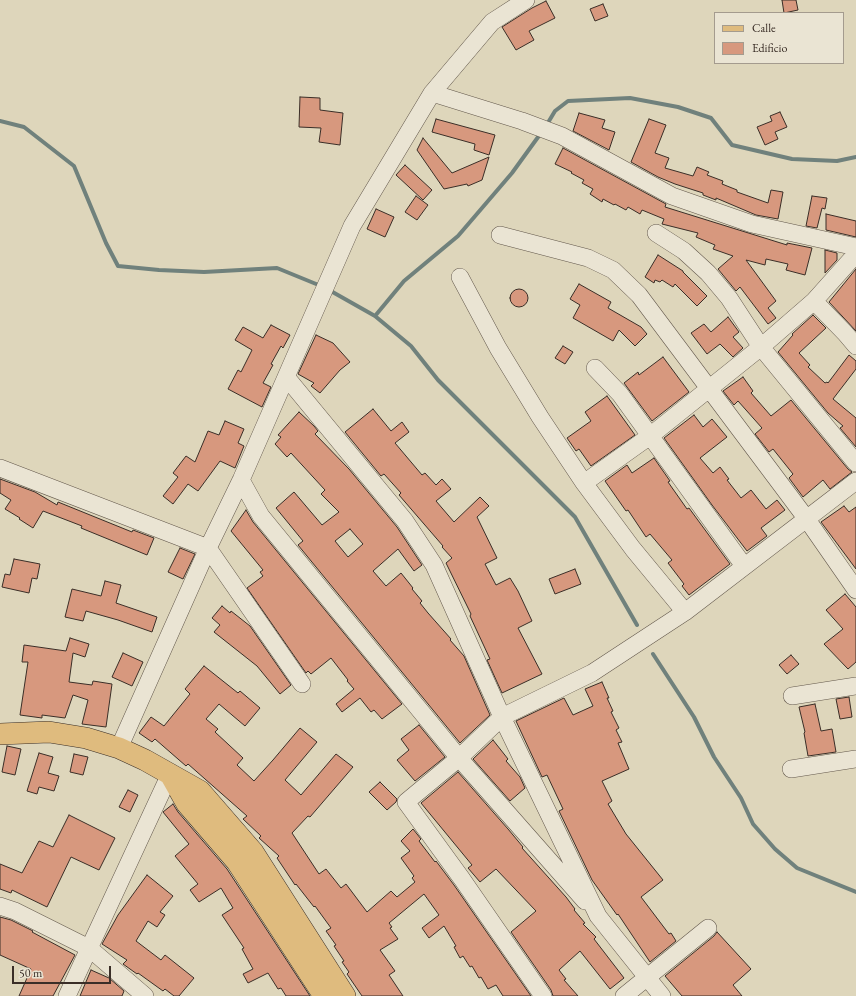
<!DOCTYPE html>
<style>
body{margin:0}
#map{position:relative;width:856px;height:996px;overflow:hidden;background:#ded6bb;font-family:"EB Garamond",serif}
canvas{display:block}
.legend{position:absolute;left:714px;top:12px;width:130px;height:52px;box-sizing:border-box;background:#eae4d3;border:1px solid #a49b8e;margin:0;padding:5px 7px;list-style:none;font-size:12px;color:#3a2e27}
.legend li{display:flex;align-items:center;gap:8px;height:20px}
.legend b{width:20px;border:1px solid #a49b8e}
.scale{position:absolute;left:12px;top:966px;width:99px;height:18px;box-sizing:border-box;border:2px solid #3a2e27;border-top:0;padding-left:5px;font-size:12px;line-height:14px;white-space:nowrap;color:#3a2e27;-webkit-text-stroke:3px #eae4d3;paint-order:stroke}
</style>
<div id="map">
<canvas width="856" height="996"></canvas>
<ul class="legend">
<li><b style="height:5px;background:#dfbb7e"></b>Calle</li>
<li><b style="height:11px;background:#d7987e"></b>Edificio</li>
</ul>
<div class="scale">50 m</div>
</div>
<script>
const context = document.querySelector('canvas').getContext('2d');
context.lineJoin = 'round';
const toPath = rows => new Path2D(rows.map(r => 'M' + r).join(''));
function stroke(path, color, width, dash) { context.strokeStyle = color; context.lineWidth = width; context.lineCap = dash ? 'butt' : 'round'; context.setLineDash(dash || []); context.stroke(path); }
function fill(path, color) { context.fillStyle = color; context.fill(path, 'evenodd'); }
stroke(toPath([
 [0,121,24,127,74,166,106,243,118,266,159,270,204,272,277,268,321,286],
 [546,126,555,111,568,101,630,98,678,107,711,118,732,145,792,159,837,161,856,157],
 [329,290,375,316,411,346,438,380,575,517,637,625],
 [375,316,404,281,458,236,512,173,541,133],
 [653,654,694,717,714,757,741,798,753,824,775,849,797,868,856,892]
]), '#70817c', 4);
const building = toPath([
 [782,0,796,0,798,10,784,13,782,0],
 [546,1,555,18,529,31,534,40,516,50,502,27,532,8,546,1],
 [603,4,608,16,595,21,590,9,603,4],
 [300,97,320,98,320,110,343,113,340,145,319,142,321,128,299,127,300,97],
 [780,112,787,127,775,132,778,139,765,145,757,127,772,121,770,116,780,112],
 [579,113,605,120,602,128,615,132,609,150,573,131,579,113],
 [436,119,495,135,489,155,474,150,475,144,432,132,436,119],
 [649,119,666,125,655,153,669,158,665,168,693,176,697,167,709,172,707,175,723,181,722,184,737,190,737,192,768,203,771,190,783,192,778,219,756,215,716,198,716,200,703,195,703,193,675,184,658,177,631,162,649,119],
 [423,138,452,173,489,157,482,180,468,186,467,184,444,189,417,150,423,138],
 [563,148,666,204,665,207,787,245,787,243,812,248,805,275,786,270,788,264,766,259,765,265,746,260,776,301,768,308,776,318,768,324,740,287,736,291,718,269,733,256,713,249,715,245,696,237,698,233,662,224,664,219,642,210,640,214,628,207,626,210,615,204,614,205,603,199,602,202,590,194,593,189,582,183,584,180,571,173,572,172,555,164,563,148],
 [405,165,432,190,423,200,396,175,405,165],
 [416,196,428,205,417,220,405,212,416,196],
 [812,196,827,198,825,209,822,208,817,228,806,226,812,196],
 [376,209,394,217,385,237,367,229,376,209],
 [826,214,856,221,856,237,826,230,826,214],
 [825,250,837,253,837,260,825,273,825,250],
 [658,255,683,271,683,272,707,296,697,306,675,284,673,287,662,280,660,282,655,280,654,283,645,277,658,255],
 [856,269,856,331,829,302,856,269],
 [579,284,611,302,608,308,641,327,647,334,635,346,619,330,613,341,573,318,580,305,570,299,579,284],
 '510 298a9 9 0 1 1 18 0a9 9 0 1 1-18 0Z',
 [813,315,826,328,799,353,810,365,808,367,825,383,827,382,828,383,849,355,856,361,856,369,833,399,856,418,856,447,840,428,843,426,828,413,778,352,793,335,792,334,813,315],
 [728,317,739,332,733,337,743,348,733,357,720,344,707,354,691,333,704,324,711,332,728,317],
 [271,325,290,335,283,348,281,346,271,364,273,365,263,383,271,387,262,407,228,389,238,370,241,372,252,350,235,340,243,327,263,338,271,325],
 [316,335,333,343,350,362,340,370,320,393,311,386,314,383,298,374,316,335],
 [563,346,573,352,565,364,555,358,563,346],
 [663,357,689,392,652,421,624,383,638,372,639,375,663,357],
 [743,377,753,391,751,393,771,416,791,400,848,469,852,472,830,489,823,480,803,497,789,478,793,474,773,449,769,452,755,434,762,428,738,401,734,405,723,391,743,377],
 [607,396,635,435,591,466,579,449,576,451,567,438,591,421,585,412,607,396],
 [373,409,391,431,402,422,409,432,395,443,422,475,425,473,436,485,442,479,451,489,436,501,454,522,480,497,489,506,477,517,497,558,485,564,496,585,510,578,518,591,532,621,518,628,542,674,502,693,487,660,490,659,470,616,471,614,446,563,452,558,442,547,443,546,399,495,401,493,384,474,381,476,345,432,373,409],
 [299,412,314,426,318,431,315,434,349,469,397,527,422,565,414,571,398,549,373,571,386,586,401,573,413,588,412,589,422,601,420,603,428,613,451,639,450,640,464,656,490,715,460,743,298,545,303,541,276,508,294,492,322,525,339,512,321,494,325,490,291,453,287,457,275,444,281,437,278,435,299,412],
 [350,529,363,544,348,557,335,541,350,529],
 [694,415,703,427,712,419,727,437,700,458,713,473,720,467,729,479,727,480,741,498,751,490,766,509,777,500,785,510,761,528,767,536,747,551,712,505,664,438,694,415],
 [225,421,244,429,238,443,244,446,235,468,220,461,198,491,188,484,173,504,163,496,178,477,173,473,186,456,195,462,208,431,219,435,225,421],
 [654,458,670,481,668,482,687,509,689,508,730,564,689,595,682,586,684,584,668,563,672,560,650,534,646,537,628,510,626,511,605,481,627,465,632,473,654,458],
 [0,479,35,492,57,505,58,502,132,532,133,530,154,538,147,555,81,528,82,526,43,511,33,528,19,519,20,518,5,509,11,500,0,493,0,479],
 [844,506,849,512,856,507,856,569,821,522,844,506],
 [246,510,253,522,402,704,382,719,374,710,371,712,360,698,342,712,336,704,354,689,347,681,348,680,331,658,311,674,308,671,306,673,247,588,263,576,260,572,263,570,231,531,246,510],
 [180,548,195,554,183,579,168,572,180,548],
 [14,559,40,564,37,579,32,578,29,593,2,587,5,574,10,575,14,559],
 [575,569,581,584,555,594,549,579,575,569],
 [105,581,121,585,116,603,157,617,152,632,118,620,86,611,83,621,65,617,72,589,101,596,105,581],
 [845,594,856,607,856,662,848,669,824,644,843,629,826,610,845,594],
 [222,606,230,613,231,611,250,626,291,685,280,694,257,666,214,632,220,625,212,618,222,606],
 [70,638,89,644,85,657,73,653,69,682,92,685,93,681,112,684,106,727,82,724,88,700,73,695,65,718,42,715,42,718,20,715,28,662,22,662,24,645,66,651,70,638],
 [123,653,143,662,132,686,112,677,123,653],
 [791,655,799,664,787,674,779,665,791,655],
 [204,666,238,693,240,691,260,708,245,726,219,704,206,719,218,729,215,732,243,758,237,765,254,781,273,760,300,728,317,742,285,780,301,795,336,754,353,767,310,817,308,816,292,833,319,874,326,869,341,888,346,884,367,912,391,891,397,897,415,882,412,878,414,876,401,858,410,851,401,841,413,829,421,839,419,841,435,862,436,861,454,885,531,996,503,996,496,985,488,989,481,977,479,978,472,966,470,967,463,956,460,958,454,947,456,946,444,926,429,938,422,928,439,915,424,894,389,923,392,927,390,928,398,939,380,950,395,971,389,975,403,996,362,996,347,974,349,972,342,962,344,961,334,946,336,945,326,931,331,928,315,906,314,907,296,884,295,885,277,858,279,856,259,838,261,836,243,819,247,816,188,764,186,766,155,739,152,742,139,733,151,717,164,726,190,694,185,689,204,666],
 [602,682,609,698,607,698,613,711,611,712,619,728,616,730,622,742,618,743,629,769,602,781,612,801,608,804,626,834,663,880,641,897,669,934,671,933,676,941,650,962,618,914,617,915,592,880,559,811,563,809,547,775,542,777,516,721,564,698,573,715,593,706,585,689,602,682],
 [849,697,852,717,840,719,836,699,849,697],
 [815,704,821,731,832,729,836,752,808,756,804,733,805,732,799,707,815,704],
 [419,725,445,757,415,781,397,760,409,750,401,739,419,725],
 [493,740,508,759,506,761,520,777,525,788,510,801,473,759,493,740],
 [7,746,21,749,15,775,2,772,7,746],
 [39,753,53,757,48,773,59,776,54,791,39,787,37,794,27,791,39,753],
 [74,754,88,757,83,775,70,772,74,754],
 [458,772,508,829,523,847,522,848,566,897,575,909,574,910,585,923,583,924,596,937,594,939,624,978,610,989,580,951,559,970,566,979,564,980,578,996,553,996,551,990,511,932,536,911,496,869,480,882,468,868,472,865,421,803,458,772],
 [380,782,397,799,396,802,387,810,369,792,380,782],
 [128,790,138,795,130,812,119,807,128,790],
 [173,804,178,812,227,869,310,996,286,996,281,988,278,989,268,973,248,983,243,974,253,969,242,949,244,948,222,915,233,908,221,888,199,902,190,890,198,884,175,856,189,844,163,812,173,804],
 [69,815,115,838,99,870,71,857,47,907,12,890,11,893,0,889,0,864,22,873,39,841,53,847,69,815],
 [147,875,173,896,160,912,165,915,157,927,148,921,136,941,161,960,165,955,194,978,179,996,174,996,165,989,163,991,138,973,137,974,123,964,127,960,102,944,118,915,147,875],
 [0,917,11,920,33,931,32,932,75,955,53,996,19,996,31,969,0,955,0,917],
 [717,932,751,969,733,985,742,996,682,996,665,976,714,936,717,932],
 [91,970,109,978,124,991,122,996,80,996,91,970]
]);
fill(building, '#d7987e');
stroke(building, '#3a2e27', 1);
const minor = toPath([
 [432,93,522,121,562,136,672,196,752,224,856,247],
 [656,233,684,251,708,273,729,298,761,347,856,463],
 [500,235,588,258,613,270,639,295,806,518,856,590],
 [460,277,498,348,540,417,584,483,633,549,685,612],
 [814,301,845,333,856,346],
 [595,368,620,394,744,566],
 [287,378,405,521,434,565,502,717,598,916,662,996],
 [0,468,208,548,302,684],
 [241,480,261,516,459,758,585,901],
 [584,483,650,436,761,347,814,301,856,254],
 [792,696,856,686],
 [119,748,208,548,241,480,352,226,432,93,492,22,526,0],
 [791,769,856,759],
 [0,906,15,911,89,948,145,996],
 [67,996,170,774],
 [543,996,462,879,406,802,459,758,502,717,592,673,685,612,856,481],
 [624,996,708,928]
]);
const major = toPath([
 [0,734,49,732,86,738,119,748,145,760,200,791,253,852,345,996],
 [170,774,187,804,237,862,324,996]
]);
stroke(minor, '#63584c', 18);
stroke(major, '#3a2e27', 22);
stroke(minor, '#eae4d3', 17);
stroke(major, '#dfbb7e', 21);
</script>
